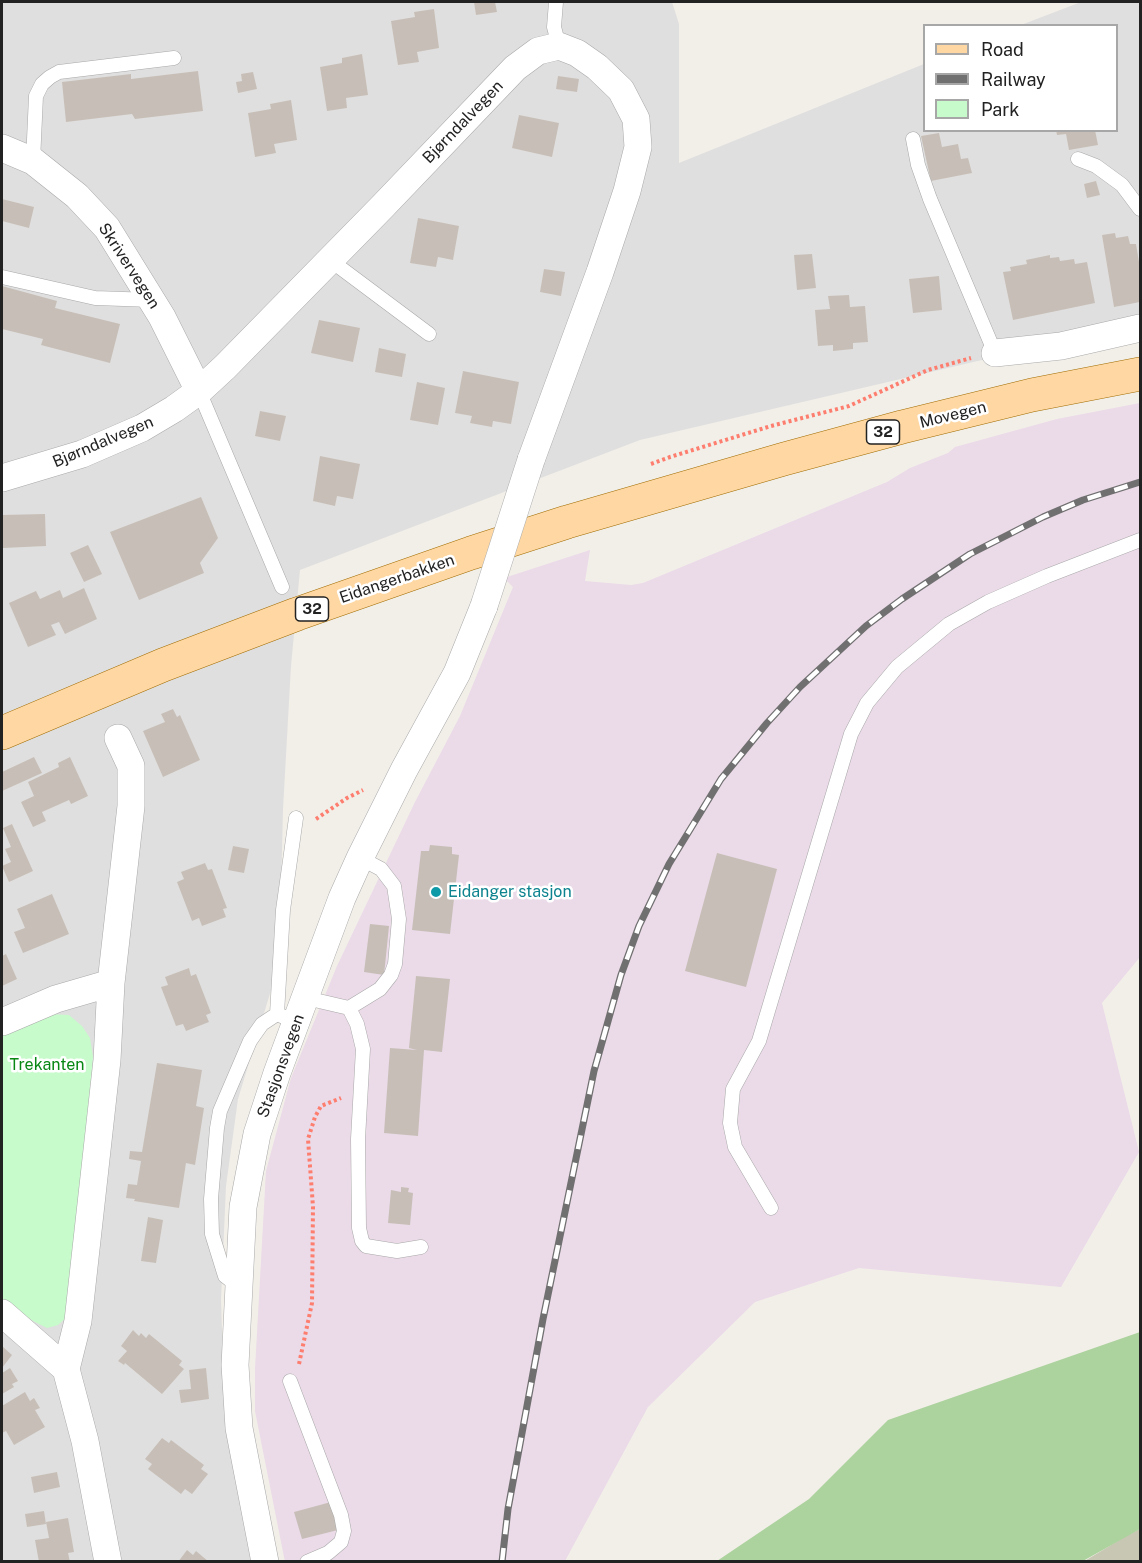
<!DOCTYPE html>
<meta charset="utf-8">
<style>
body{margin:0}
#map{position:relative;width:1142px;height:1563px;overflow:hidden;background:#f2efe9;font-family:"Public Sans",sans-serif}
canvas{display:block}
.frame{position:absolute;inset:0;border:3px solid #222;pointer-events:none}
.legend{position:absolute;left:923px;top:24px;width:195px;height:108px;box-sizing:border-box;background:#fff;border:2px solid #a7a7a7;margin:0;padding:8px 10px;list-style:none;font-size:18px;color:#222}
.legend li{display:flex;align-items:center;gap:12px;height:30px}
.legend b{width:30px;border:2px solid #a7a7a7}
</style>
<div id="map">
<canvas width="1142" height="1563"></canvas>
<div class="frame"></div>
<ul class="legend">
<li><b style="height:8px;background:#fed7a2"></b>Road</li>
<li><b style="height:8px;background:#707070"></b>Railway</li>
<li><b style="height:16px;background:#c7fbcb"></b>Park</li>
</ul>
</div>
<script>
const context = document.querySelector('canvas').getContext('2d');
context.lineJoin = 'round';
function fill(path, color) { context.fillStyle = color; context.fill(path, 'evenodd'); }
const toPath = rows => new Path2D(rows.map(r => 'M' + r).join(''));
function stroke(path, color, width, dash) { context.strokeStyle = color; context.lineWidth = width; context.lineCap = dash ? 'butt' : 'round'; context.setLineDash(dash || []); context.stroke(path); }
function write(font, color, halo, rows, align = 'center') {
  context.font = font + ' "Public Sans",sans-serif'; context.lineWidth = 5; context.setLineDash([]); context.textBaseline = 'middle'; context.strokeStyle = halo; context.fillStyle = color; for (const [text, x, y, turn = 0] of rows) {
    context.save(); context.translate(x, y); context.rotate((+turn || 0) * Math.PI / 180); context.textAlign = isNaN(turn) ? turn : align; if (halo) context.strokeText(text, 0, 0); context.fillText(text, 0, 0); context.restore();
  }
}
fill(toPath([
 [2,2,672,2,679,24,679,163,924,64,924,130,1116,130,1116,26,1021,25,1081,2,1140,2,1140,323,640,440,300,570,291,666,283,809,281,891,285,944,238,1099,226,1186,221,1300,224,1390,255,1561,2,1562]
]), '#e0dfdf');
fill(toPath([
 [1140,403,1140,957,1102,1003,1139,1152,1061,1287,859,1268,755,1302,648,1407,565,1561,285,1562,255,1411,255,1369,266,1171,291,1078,337,966,415,802,460,716,513,587,504,578,590,550,585,581,631,585,643,583,887,482,910,468,948,453,955,447,1057,419]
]), '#ebdae8');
fill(toPath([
 [1140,1529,1140,1561,1083,1562,1126,1536]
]), '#c7c7b3');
fill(toPath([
 [1140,1332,1140,1529,1083,1561,717,1561,809,1499,888,1420]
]), '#acd29d');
fill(toPath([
 [49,1014,69,1015,82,1026,90,1038,93,1057,70,1303,66,1318,58,1325,47,1328,33,1321,2,1299,2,1035]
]), '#c7fbcb');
fill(toPath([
 [474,2,495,2,497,12,476,15],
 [434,9,439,48,417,52,419,62,398,65,391,21,415,17,414,12],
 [362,54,368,95,346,98,347,108,327,111,320,67,342,63,342,58],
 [198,71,203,111,135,119,132,114,66,122,62,82,131,74,131,79],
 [253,72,257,89,238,93,236,82,242,81,241,74],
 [558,76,579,79,577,92,556,89],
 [291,100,297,140,274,144,276,153,255,157,248,113,271,109,270,104],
 [519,115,559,123,552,157,512,148],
 [1056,130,1095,130,1098,145,1069,150,1066,134,1057,135],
 [939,133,942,147,958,144,961,159,968,158,972,173,931,181,921,136],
 [1096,181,1100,195,1087,198,1084,184],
 [2,199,34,207,29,228,2,221],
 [418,218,459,226,453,260,438,257,436,267,410,263],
 [1115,233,1116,238,1128,236,1130,244,1136,244,1140,268,1140,302,1114,307,1102,235],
 [812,254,816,288,797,290,794,255],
 [1050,255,1050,258,1059,257,1060,261,1074,259,1075,264,1087,262,1095,303,1013,320,1003,272,1011,271,1010,267,1027,264,1026,260],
 [544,269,565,272,561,296,540,292],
 [939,276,942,310,913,313,909,279],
 [2,286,57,301,55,308,120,324,110,363,41,345,43,339,2,329],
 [849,295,850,307,865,306,868,342,853,343,853,349,833,351,833,345,818,346,815,310,830,309,828,296],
 [319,320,360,328,353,362,311,353],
 [379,348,406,354,402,377,375,372],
 [463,371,519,382,511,424,493,421,492,427,470,423,472,416,455,413],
 [417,382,445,388,438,425,410,420],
 [260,411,286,416,280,441,255,436],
 [320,456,360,464,353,499,337,496,335,506,313,501],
 [201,497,218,538,200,563,204,573,139,600,110,532],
 [45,514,46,546,3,548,2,515],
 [88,545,102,574,84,582,70,553],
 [84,588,97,619,65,634,59,622,51,625,56,635,28,647,9,603,36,591,40,599,60,590,63,598],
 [173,709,177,717,180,715,200,760,163,777,143,731,165,722,161,714],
 [34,757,42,773,2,791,2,772],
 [70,757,88,796,71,804,69,800,42,812,46,821,33,827,21,802,34,796,28,782,59,767,58,763],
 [12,824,33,871,9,882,2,866,11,862,5,849,11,847,3,828],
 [430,845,452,847,452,854,459,855,450,934,412,930,421,851,429,851],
 [233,846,249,849,244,873,228,870],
 [717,853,777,869,746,987,685,971],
 [205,863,208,870,212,869,227,908,223,909,226,917,202,926,199,918,192,921,177,882,184,879,181,872],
 [52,894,69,934,23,953,14,932,25,928,17,909],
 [370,924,389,926,384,975,364,972],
 [6,954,17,979,2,986,2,956],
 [189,968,191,976,196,974,211,1013,206,1015,209,1022,186,1031,183,1024,176,1026,161,987,168,985,165,977],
 [416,976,450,979,442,1052,424,1050,418,1136,384,1133,390,1048,417,1050,409,1048],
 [157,1063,202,1070,196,1106,204,1108,195,1165,186,1163,179,1208,134,1201,135,1199,126,1198,128,1184,137,1185,141,1161,129,1159,130,1151,142,1152],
 [401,1187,409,1188,408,1192,413,1193,410,1225,388,1223,391,1190,401,1192],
 [148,1217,163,1220,156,1263,141,1261],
 [133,1330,139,1336,141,1333,146,1338,149,1334,182,1361,179,1365,184,1369,162,1394,125,1363,124,1365,118,1361,127,1351,121,1346],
 [2,1346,12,1355,2,1368],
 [10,1368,18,1381,12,1384,14,1387,2,1394,2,1373],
 [206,1368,209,1399,181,1403,179,1390,191,1389,189,1370],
 [25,1392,30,1401,34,1398,40,1408,35,1410,45,1427,14,1445,6,1431,2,1433,2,1406],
 [162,1438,169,1443,171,1440,204,1465,201,1469,208,1474,192,1494,185,1489,181,1494,148,1469,152,1464,145,1459],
 [57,1472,60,1487,34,1493,31,1477],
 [331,1502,338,1530,302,1539,294,1512],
 [44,1511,46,1524,27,1527,25,1514],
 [68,1518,74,1552,68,1553,70,1562,39,1562,35,1540,49,1538,46,1522],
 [187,1550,193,1555,196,1551,209,1562,178,1562]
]), '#c7bfb7');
const lane = toPath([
 [556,2,554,27,559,46],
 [913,139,918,165,930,199,995,353],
 [1078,159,1096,166,1122,185,1140,209],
 [33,161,36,96,42,84,50,77,59,72,174,58],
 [330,260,429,334],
 [2,277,95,298,152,300],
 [199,391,282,587],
 [306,998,349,1008,357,1024,363,1049,358,1139,359,1228,362,1241,366,1246,397,1251,421,1247],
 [349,1008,380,989,391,975,395,964,399,919,394,886,381,869,360,858],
 [277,1014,283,910,296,818],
 [771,1208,735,1147,730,1123,733,1089,759,1041,851,734,867,703,897,667,949,624,988,602,1047,576,1140,540],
 [238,1286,225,1276,212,1234,211,1199,217,1128,220,1111,250,1041,262,1024,277,1014,296,1022],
 [290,1381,341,1515,344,1531,341,1542,328,1553,307,1562]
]);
const street = toPath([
 [2,148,33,161,77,196,107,228,162,317,199,391],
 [995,353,1061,346,1140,328],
 [2,478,82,454,142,428,174,409,199,391,225,367,382,207,515,68,538,51,559,46,577,53,597,67,621,90,636,119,638,147,627,191,600,272,531,460],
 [2,1022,56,999,111,983],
 [2,1313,66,1369],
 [108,1562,85,1441,66,1369,78,1321,107,1060,111,983,131,806,131,766,118,738],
 [265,1562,239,1428,235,1365,243,1207,257,1134,277,1073,342,898,360,858,404,770,457,673,484,606]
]);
const primary = toPath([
 [2,733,163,665,297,614,471,553,567,522,784,459,902,427,1032,395,1140,374]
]);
stroke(lane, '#a9a9a9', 15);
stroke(street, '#a9a9a9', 28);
stroke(primary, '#a06c00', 34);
stroke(toPath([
 [651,464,670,457,771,426,849,406,928,370,971,358],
 [316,819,347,798,363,790],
 [299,1364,312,1303,313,1207,308,1139,315,1117,321,1106,341,1098]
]), '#fd7e6e', 4, [3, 3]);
stroke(lane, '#fff', 14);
stroke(street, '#fff', 27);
stroke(primary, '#fed7a2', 33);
const rail = toPath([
 [502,1562,508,1509,543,1319,594,1071,621,975,639,926,669,864,721,779,767,723,800,687,866,626,902,599,970,554,1043,517,1083,500,1140,482]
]);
stroke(rail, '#707070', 7);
stroke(rail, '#fff', 4.5, [14]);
const streetBridge = toPath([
 [484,606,531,460]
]);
stroke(streetBridge, '#a9a9a9', 28, []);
stroke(streetBridge, '#fff', 27);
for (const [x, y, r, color] of [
 [436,892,6,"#0f9aa8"]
]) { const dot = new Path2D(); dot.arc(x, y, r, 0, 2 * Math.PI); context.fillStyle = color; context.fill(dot); stroke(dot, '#fff', 2); }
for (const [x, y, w] of [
 [883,432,33],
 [312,609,33]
]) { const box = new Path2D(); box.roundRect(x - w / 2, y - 12, w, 24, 4.5); context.fillStyle = '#fff'; context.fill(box); stroke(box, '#222', 1.5); }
write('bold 15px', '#222', null, [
 ["32",883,432],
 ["32",312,609]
]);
write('16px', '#222', '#fff', [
 ["Bjørndalvegen",463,122,-46],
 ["Skrivervegen",129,266,57],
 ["Movegen",953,415,-14],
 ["Bjørndalvegen",103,442,-23],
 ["Eidangerbakken",397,579,-19],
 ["Stasjonsvegen",281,1066,-70]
]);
write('16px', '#0d838f', '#fff', [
 ["Eidanger stasjon",448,892]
], 'left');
write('16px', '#098714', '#fff', [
 ["Trekanten",47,1065]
]);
</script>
